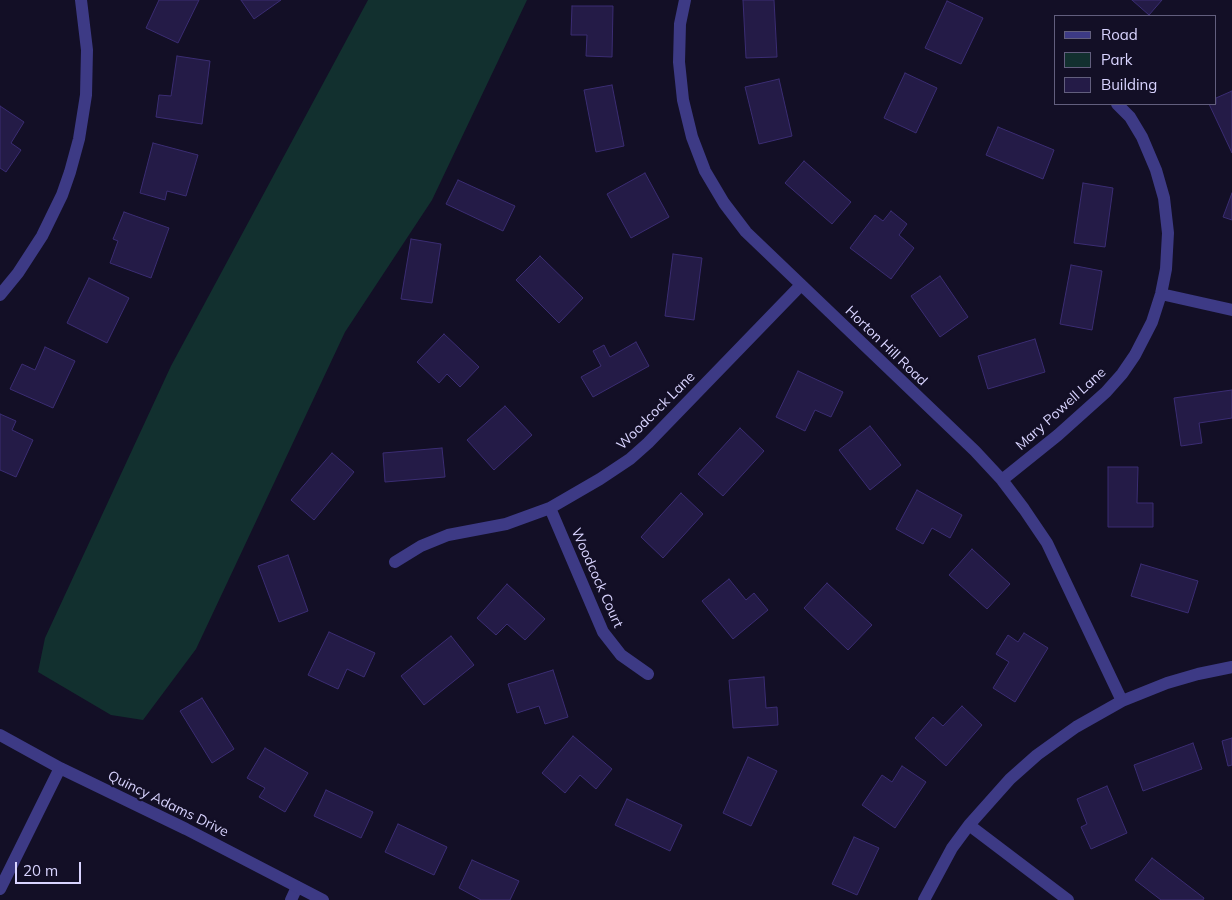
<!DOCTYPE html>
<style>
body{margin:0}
#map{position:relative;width:1232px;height:900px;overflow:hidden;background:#130f26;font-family:Mulish,sans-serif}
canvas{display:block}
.legend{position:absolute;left:1054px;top:15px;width:162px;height:90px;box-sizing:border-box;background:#130f26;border:1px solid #625e7d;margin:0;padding:6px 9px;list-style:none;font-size:15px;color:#d9d4ff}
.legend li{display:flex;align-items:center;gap:10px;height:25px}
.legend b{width:25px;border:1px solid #625e7d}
.scale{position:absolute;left:15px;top:862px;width:66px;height:22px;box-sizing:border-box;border:2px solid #d9d4ff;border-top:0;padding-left:6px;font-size:15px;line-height:18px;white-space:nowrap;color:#d9d4ff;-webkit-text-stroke:4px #130f26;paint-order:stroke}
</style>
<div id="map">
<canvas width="1232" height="900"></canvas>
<ul class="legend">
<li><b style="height:6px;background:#3d3a85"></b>Road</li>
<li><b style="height:14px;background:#12302f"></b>Park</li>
<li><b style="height:14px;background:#241b47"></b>Building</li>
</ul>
<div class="scale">20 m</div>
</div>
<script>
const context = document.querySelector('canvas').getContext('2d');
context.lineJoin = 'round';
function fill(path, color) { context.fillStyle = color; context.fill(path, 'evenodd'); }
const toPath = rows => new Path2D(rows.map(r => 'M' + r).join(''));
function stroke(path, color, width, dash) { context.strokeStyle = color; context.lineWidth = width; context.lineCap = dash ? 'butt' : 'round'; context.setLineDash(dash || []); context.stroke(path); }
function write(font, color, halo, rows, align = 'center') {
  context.font = font + ' Mulish,sans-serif'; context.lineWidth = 5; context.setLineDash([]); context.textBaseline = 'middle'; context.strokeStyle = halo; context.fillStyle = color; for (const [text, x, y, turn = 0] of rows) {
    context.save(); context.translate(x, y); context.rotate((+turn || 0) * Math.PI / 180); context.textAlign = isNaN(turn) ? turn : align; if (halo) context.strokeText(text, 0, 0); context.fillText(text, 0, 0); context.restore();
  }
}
fill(toPath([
 [368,0,527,0,432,200,345,332,196,649,143,720,111,715,38,672,45,638,171,366]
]), '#12302f');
const building = toPath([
 [159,0,199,0,178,43,146,28,159,0],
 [241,0,281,0,254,19,241,0],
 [743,0,774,0,777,57,746,58,743,0],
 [1132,0,1162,0,1149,15,1132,0],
 [947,1,983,18,961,64,925,48,947,1],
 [572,6,613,6,612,57,586,56,587,35,571,35,572,6],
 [177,56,210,61,202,124,156,117,159,95,171,96,177,56],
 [905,73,937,88,916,133,884,118,905,73],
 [779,79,792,136,759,144,745,87,779,79],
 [612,85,624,146,596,152,584,90,612,85],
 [1232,91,1232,153,1209,104,1216,104,1216,98,1232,91],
 [0,106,24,122,11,143,21,150,6,172,0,168,0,106],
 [998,127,1054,150,1043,179,986,155,998,127],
 [153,143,198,155,186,196,167,191,165,200,140,193,153,143],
 [804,161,851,202,832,224,785,183,804,161],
 [645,173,669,217,631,238,607,194,645,173],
 [458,180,515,206,503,231,446,204,458,180],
 [1083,183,1113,188,1105,247,1074,243,1083,183],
 [1232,193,1232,220,1223,217,1232,193],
 [891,211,907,224,899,235,914,248,891,279,850,248,875,215,883,221,891,211],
 [124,212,169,228,151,278,110,263,118,241,113,239,124,212],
 [411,239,441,244,432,303,401,299,411,239],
 [673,254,702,258,694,320,665,316,673,254],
 [540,256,583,298,559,323,516,280,540,256],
 [1071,265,1102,271,1092,330,1060,324,1071,265],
 [940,276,968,317,940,337,911,296,940,276],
 [89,278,129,298,107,343,67,323,89,278],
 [444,334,479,367,460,387,447,374,439,383,417,362,444,334],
 [1035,339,1045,372,988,389,978,356,1035,339],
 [636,342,649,366,593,397,581,377,601,366,593,351,604,345,610,357,636,342],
 [45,347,75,361,53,408,10,389,22,364,35,370,45,347],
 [798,371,843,392,831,417,815,410,805,431,776,417,798,371],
 [1232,390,1232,418,1199,423,1202,443,1181,446,1174,398,1232,390],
 [505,406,532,435,494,470,467,440,505,406],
 [0,414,16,421,12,430,33,440,16,477,0,470,0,414],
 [870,426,901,465,870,490,839,450,870,426],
 [740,428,764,451,723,496,698,474,740,428],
 [442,448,445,477,385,482,383,453,442,448],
 [332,453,354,472,314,520,291,500,332,453],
 [1108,467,1138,467,1137,503,1153,503,1153,527,1108,527,1108,467],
 [917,490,962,515,950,538,932,528,923,544,896,529,917,490],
 [681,493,703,514,663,558,641,537,681,493],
 [972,549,1010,584,987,609,949,575,972,549],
 [288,555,308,611,279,622,258,566,288,555],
 [1141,564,1198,581,1188,613,1131,596,1141,564],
 [729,579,746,600,754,593,768,610,733,639,702,601,729,579],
 [827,583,872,625,848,650,804,608,827,583],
 [507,584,545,619,525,640,507,624,496,635,477,618,507,584],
 [329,632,375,653,364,677,347,669,338,689,308,675,329,632],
 [1024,633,1048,648,1015,702,993,688,1009,662,996,654,1008,635,1018,642,1024,633],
 [451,636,474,665,424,705,401,676,451,636],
 [553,670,568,717,545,724,539,706,517,713,508,684,553,670],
 [764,677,766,708,777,707,778,725,733,728,729,680,764,677],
 [202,698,234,749,212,763,180,711,202,698],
 [962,706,982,725,946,766,915,738,933,717,943,726,962,706],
 [573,736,612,769,596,789,580,775,565,793,542,773,573,736],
 [1232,738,1232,765,1228,766,1222,741,1232,738],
 [1193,743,1202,769,1143,791,1134,765,1193,743],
 [265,748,308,773,285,812,259,797,265,788,247,778,265,748],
 [748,757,777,771,751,826,723,813,748,757],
 [902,766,926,782,895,828,862,805,882,775,892,782,902,766],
 [1107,786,1127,833,1091,849,1081,827,1087,824,1077,799,1107,786],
 [326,790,373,812,361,838,314,816,326,790],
 [627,799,682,825,670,851,615,825,627,799],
 [398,824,447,847,434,875,385,852,398,824],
 [854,837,879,848,857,895,832,884,854,837],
 [1152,858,1204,898,1203,900,1161,900,1135,880,1152,858],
 [472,860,519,881,510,900,481,900,459,888,472,860]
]);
fill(building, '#241b47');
stroke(building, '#3b2d73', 1);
stroke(toPath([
 [291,900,297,887]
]), '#3d3a85', 12);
stroke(toPath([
 [685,0,680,24,679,62,683,100,692,137,705,171,724,203,746,232,975,451,1002,480,1024,509,1047,543,1122,701],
 [1161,294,1232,310],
 [0,295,18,273,42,236,62,195,70,172,79,139,86,95,87,50,81,0],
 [1002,480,1058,435,1106,392,1122,374,1135,355,1152,322,1161,294,1166,269,1168,233,1164,198,1156,170,1142,137,1130,117,1117,104],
 [550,508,603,632,621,655,648,674],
 [395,562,421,546,448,535,506,524,550,508,600,479,630,459,648,443,801,285],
 [0,735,60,768,186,829,323,900],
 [969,825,1068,900],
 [0,889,60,768],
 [924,900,952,848,969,825,1010,779,1037,755,1076,727,1122,701,1167,683,1198,674,1232,667]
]), '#3d3a85', 12);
write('14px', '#d9d4ff', '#130f26', [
 ["Horton Hill Road",886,346,44],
 ["Mary Powell Lane",1061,409,-42],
 ["Woodcock Lane",656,411,-45],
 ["Woodcock Court",597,578,66],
 ["Quincy Adams Drive",168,804,26]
]);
</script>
